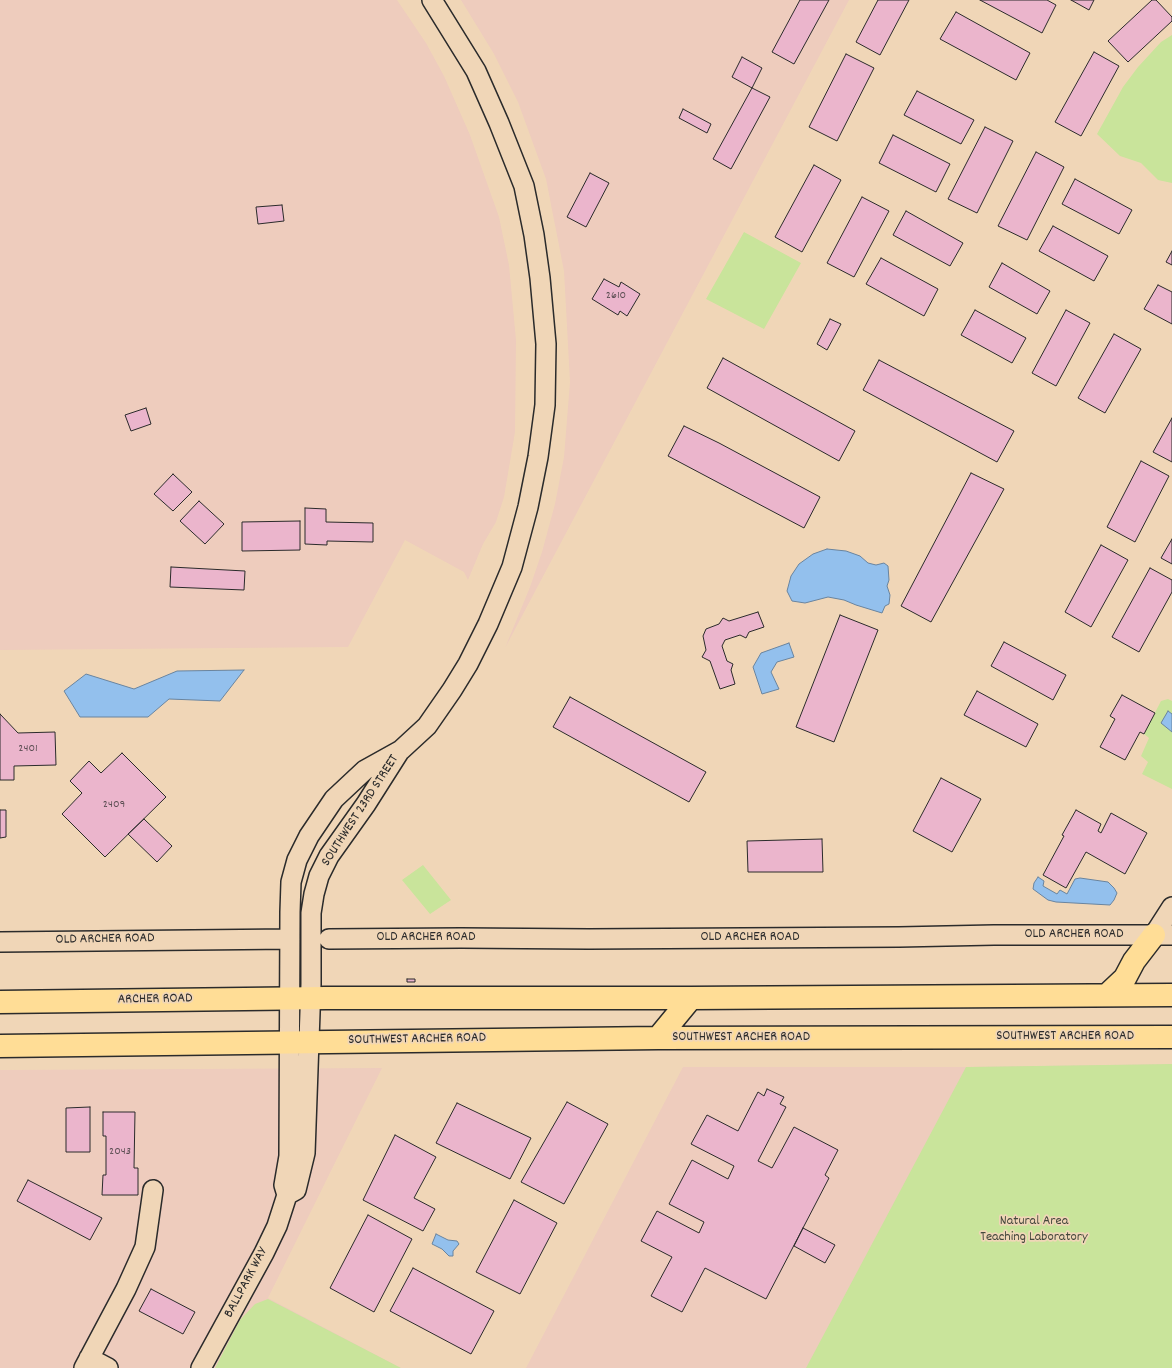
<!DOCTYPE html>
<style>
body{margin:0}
canvas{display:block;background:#f0d6b7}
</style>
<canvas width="1172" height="1368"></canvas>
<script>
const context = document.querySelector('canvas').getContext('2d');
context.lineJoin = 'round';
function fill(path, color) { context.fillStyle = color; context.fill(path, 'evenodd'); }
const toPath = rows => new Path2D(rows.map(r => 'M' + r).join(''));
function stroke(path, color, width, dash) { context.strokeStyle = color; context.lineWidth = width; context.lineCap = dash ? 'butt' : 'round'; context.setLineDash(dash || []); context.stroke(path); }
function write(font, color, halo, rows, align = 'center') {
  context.font = font + ' Dekko,sans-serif'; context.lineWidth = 3.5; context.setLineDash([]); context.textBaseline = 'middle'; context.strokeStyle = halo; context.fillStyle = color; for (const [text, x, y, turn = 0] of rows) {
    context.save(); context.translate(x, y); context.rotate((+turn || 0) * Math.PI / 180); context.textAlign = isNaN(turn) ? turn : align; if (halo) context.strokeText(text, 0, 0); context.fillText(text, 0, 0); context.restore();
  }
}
fill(toPath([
 [0,0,397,0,426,43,444,76,470,135,499,217,509,265,516,340,515,432,504,497,496,522,483,544,468,580,464,572,405,540,348,647,0,650],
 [461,0,849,0,505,648,530,587,542,552,555,504,564,457,570,382,564,271,546,179,518,102,494,54],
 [1172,1064,1172,1368,526,1368,683,1067,966,1067],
 [382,1068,268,1298,401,1368,0,1368,0,1070]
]), '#eeccbd');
fill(toPath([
 [1172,35,1172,183,1158,180,1141,163,1120,156,1097,134,1123,87,1138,67,1161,42],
 [744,232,801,263,764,329,706,299],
 [1168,699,1172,701,1172,789,1142,774,1148,762,1141,756,1149,738,1144,734,1161,701],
 [423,865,451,900,430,914,402,880],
 [1172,1064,1172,1368,806,1368,966,1067],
 [268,1299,401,1368,215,1368,240,1320,255,1304]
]), '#c9e49b');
const water = toPath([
 [827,549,846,551,860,556,868,563,876,565,884,563,888,566,889,580,887,586,890,595,889,604,885,606,882,613,856,605,844,600,828,597,805,603,792,601,787,591,791,576,799,564,813,554,827,549],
 [789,643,794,657,777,662,771,672,779,689,762,694,753,667,761,653,789,643],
 [244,670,220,701,169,699,148,717,80,717,64,691,86,674,134,689,177,671,244,670],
 [1168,711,1172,714,1172,732,1161,723,1168,711],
 [1038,877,1044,881,1043,886,1057,894,1060,890,1067,894,1075,879,1080,878,1108,882,1114,888,1117,893,1114,900,1110,905,1056,902,1048,900,1033,889,1034,883,1038,877],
 [436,1234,448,1240,457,1241,459,1244,453,1251,453,1256,449,1256,442,1249,432,1244,436,1234]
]);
fill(water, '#93c0ed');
stroke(water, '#69849f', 1);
const building = toPath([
 [800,0,829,0,794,64,772,52,800,0],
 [878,0,909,0,880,55,856,42,878,0],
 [980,0,1047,0,1056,5,1042,33,980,0],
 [1071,0,1094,0,1089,10,1071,0],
 [1152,0,1156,0,1172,17,1172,21,1128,62,1108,41,1152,0],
 [956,12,1030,53,1016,80,940,39,956,12],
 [1094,52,1119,66,1081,136,1055,122,1094,52],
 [846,54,874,68,837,141,809,127,846,54],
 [742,57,762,68,752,88,732,77,742,57],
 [752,88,770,97,731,169,713,159,752,88],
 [917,91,974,120,961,144,904,115,917,91],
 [683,109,711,124,707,133,679,118,683,109],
 [985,127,1013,141,977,213,948,199,985,127],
 [893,135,950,164,936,192,879,163,893,135],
 [1036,152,1064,167,1027,240,998,226,1036,152],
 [814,165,841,180,802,252,775,237,814,165],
 [590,173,609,183,586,227,567,217,590,173],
 [1075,179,1132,210,1119,234,1062,204,1075,179],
 [862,197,889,211,854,277,827,263,862,197],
 [282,205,284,221,258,224,256,207,282,205],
 [906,211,963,243,950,266,893,235,906,211],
 [1053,226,1108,256,1094,281,1039,251,1053,226],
 [1172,251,1172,265,1166,262,1172,251],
 [881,258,938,289,924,316,866,284,881,258],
 [1002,263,1050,291,1037,314,989,287,1002,263],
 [604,279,619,287,621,282,640,294,627,316,620,311,618,315,592,299,604,279],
 [1158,285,1172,292,1172,324,1144,309,1158,285],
 [975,310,1026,338,1012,363,961,335,975,310],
 [1066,310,1090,323,1056,386,1032,373,1066,310],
 [830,319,841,324,827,350,817,344,830,319],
 [1114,334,1141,349,1105,413,1078,398,1114,334],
 [723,358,855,431,839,461,707,388,723,358],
 [879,360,1014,431,997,462,863,390,879,360],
 [146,408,151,424,131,431,125,415,146,408],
 [1172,418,1172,462,1153,452,1172,418],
 [684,426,719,443,820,497,804,528,668,456,684,426],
 [1141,461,1169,476,1135,542,1107,527,1141,461],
 [971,473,1004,489,931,622,901,606,971,473],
 [173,474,192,492,173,511,154,494,173,474],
 [199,501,224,524,205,544,180,521,199,501],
 [305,508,326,509,326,522,373,523,373,542,327,541,327,545,305,544,305,508],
 [300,521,300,550,242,551,242,522,300,521],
 [1172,539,1172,564,1161,558,1172,539],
 [1101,545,1128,560,1091,627,1065,612,1101,545],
 [171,567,245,571,244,590,170,587,171,567],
 [1150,568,1172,580,1172,592,1139,652,1112,637,1150,568],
 [758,612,764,627,749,632,746,638,740,635,725,640,722,646,727,661,733,664,731,670,735,684,720,689,710,661,702,657,706,650,703,636,706,629,719,624,723,618,729,621,758,612],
 [840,615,878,630,834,742,796,727,840,615],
 [1004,642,1066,675,1053,700,991,666,1004,642],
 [977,691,1038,724,1026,747,964,715,977,691],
 [1122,695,1155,713,1144,734,1140,732,1125,760,1100,747,1115,719,1110,716,1122,695],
 [570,697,706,772,689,802,553,727,570,697],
 [0,714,18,733,55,732,56,765,14,766,14,780,0,780,0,714],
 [122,753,166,797,105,857,62,814,82,793,70,781,89,761,101,773,122,753],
 [941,778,981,799,952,852,913,831,941,778],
 [0,810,6,810,6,837,0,838,0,810],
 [1076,810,1101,824,1098,831,1101,833,1111,813,1147,833,1125,874,1086,852,1066,888,1043,875,1064,836,1062,835,1076,810],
 [144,819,172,846,157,862,128,834,144,819],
 [822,839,823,872,748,872,747,841,822,839],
 [407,979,415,979,415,982,407,982,407,979],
 [767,1089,784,1097,780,1104,786,1107,758,1161,772,1168,794,1127,838,1150,825,1175,829,1178,766,1299,705,1268,682,1312,651,1296,672,1257,641,1241,657,1211,699,1233,704,1222,669,1204,692,1160,728,1179,734,1166,691,1144,707,1115,738,1131,758,1092,764,1096,767,1089],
 [567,1102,608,1124,564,1204,521,1182,567,1102],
 [457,1103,531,1138,510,1179,436,1143,457,1103],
 [90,1107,90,1152,66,1152,66,1108,90,1107],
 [103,1112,135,1112,134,1168,138,1168,138,1195,102,1195,103,1175,106,1175,106,1136,103,1136,103,1112],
 [395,1135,436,1157,414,1198,435,1209,423,1231,363,1200,395,1135],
 [28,1180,102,1218,90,1240,17,1201,28,1180],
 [514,1200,557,1223,520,1294,476,1272,514,1200],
 [368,1215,412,1239,374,1312,330,1288,368,1215],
 [803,1228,835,1245,825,1263,794,1246,803,1228],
 [413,1268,494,1311,471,1354,390,1311,413,1268],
 [151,1289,195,1312,183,1334,139,1311,151,1289]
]);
fill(building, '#ebb5cc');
stroke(building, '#2b2b2b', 1);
const minor = toPath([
 [1154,935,1172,907],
 [329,939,461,938,589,939,899,937,994,935,1172,935],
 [0,942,290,939],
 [287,1195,296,1190,305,1153,311,984,311,913,314,894,319,876,329,856,366,804,399,752],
 [89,1358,108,1368],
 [84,1368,126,1289,145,1247,153,1190],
 [201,1368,264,1253,277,1226,287,1195,284,1185,289,1156,290,912,291,882,297,860,309,836,334,799,365,770,401,750,427,726,452,690,468,664,488,624,512,567,528,507,538,457,545,405,546,344,540,278,534,235,524,186,499,123,476,71,432,0]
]);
const major = toPath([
 [1108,994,1125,978,1134,961,1154,935],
 [0,1002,326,998,691,998,1172,995],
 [658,1038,691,998],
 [0,1046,658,1038,1172,1037]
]);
stroke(minor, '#2b2b2b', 22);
stroke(major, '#2b2b2b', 25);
stroke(minor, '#f0d6b7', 19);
stroke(major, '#ffdd96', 22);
write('12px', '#5b4e53', null, [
 ["2610",616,296],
 ["2401",28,749],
 ["2409",114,805],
 ["2043",120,1152]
]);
write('14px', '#2b2b2b', '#f0d6b7', [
 ["SOUTHWEST 23RD STREET",361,811,-57],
 ["OLD ARCHER ROAD",1074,935],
 ["OLD ARCHER ROAD",426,938],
 ["OLD ARCHER ROAD",750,938],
 ["OLD ARCHER ROAD",105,940,-1],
 ["ARCHER ROAD",155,1000,-1],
 ["SOUTHWEST ARCHER ROAD",1065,1037],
 ["SOUTHWEST ARCHER ROAD",741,1038],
 ["SOUTHWEST ARCHER ROAD",417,1040,-1],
 ["BALLPARK WAY",247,1283,-62]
]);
write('14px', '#43473c', '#f0d6b7', [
 ["Natural Area",1034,1222],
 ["Teaching Laboratory",1034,1238]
]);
</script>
